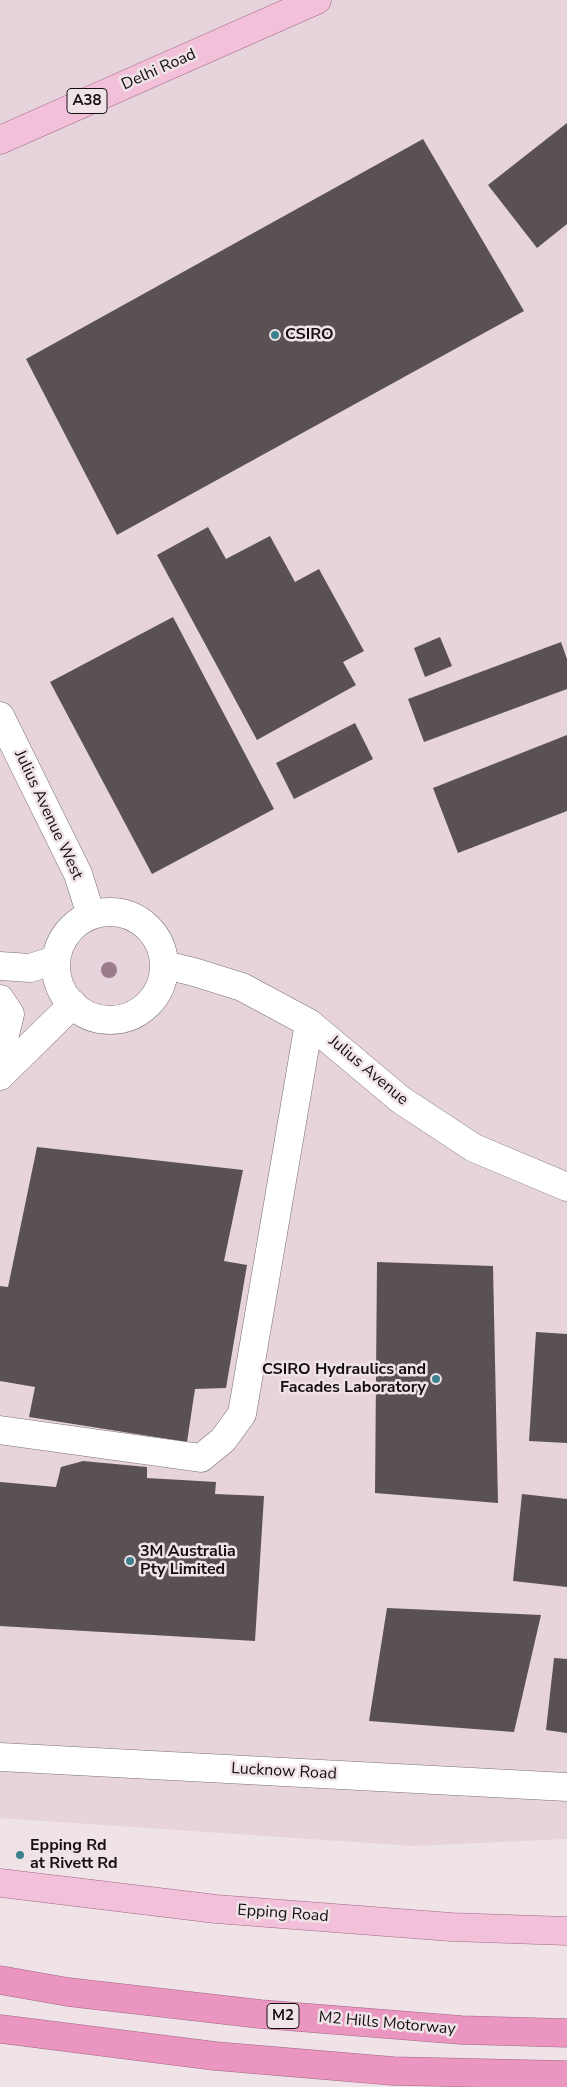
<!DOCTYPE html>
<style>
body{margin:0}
canvas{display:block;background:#efe3e8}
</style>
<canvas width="567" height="2087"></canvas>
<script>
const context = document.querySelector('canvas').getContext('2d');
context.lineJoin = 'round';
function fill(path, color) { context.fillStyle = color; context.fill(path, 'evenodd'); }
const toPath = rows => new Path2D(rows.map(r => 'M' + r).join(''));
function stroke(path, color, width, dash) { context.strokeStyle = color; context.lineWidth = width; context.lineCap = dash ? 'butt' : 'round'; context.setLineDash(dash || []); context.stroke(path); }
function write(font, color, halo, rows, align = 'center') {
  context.font = font + ' "Nunito Sans",sans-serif'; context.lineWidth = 5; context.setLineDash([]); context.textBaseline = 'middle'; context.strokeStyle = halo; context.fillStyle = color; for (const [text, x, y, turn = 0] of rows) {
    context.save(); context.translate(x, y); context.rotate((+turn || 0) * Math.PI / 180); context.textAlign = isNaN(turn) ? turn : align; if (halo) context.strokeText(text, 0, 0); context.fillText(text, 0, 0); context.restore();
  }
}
fill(toPath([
 [0,0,567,0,567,1839,413,1846,0,1818]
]), '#e6d3db');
fill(toPath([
 [567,123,567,224,537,248,488,185],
 [423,139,524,311,117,535,26,359],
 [208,527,226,559,270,536,295,582,319,569,364,651,343,662,356,685,257,740,157,555],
 [173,617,274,809,152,874,50,682],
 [440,637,452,666,425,677,414,648],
 [561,642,567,659,567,689,424,742,408,699],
 [355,723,373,759,294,799,276,763],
 [567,735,567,811,458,853,433,788],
 [37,1147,243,1170,224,1261,247,1265,226,1388,195,1389,187,1442,29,1417,35,1387,0,1381,0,1286,8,1287],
 [377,1262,493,1266,498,1503,375,1493],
 [536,1332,567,1334,567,1443,529,1441],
 [83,1461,147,1467,147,1478,216,1482,215,1494,264,1496,255,1641,0,1626,0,1482,56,1487,61,1467],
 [522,1494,567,1499,567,1587,513,1581],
 [387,1608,541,1615,514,1732,369,1721],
 [554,1658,567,1659,567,1733,546,1730]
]), '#5a5155');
const minor = toPath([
 [0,716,78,874,91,915],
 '56 966a54 54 0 1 1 108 0a54 54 0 1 1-108 0Z',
 [165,965,194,972,242,987,309,1023,401,1100,474,1148,567,1187],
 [0,966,30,968,56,960],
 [0,999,10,1014,0,1055],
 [0,1076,73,1004],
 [0,1430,201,1458,223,1440,242,1414,309,1023],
 [0,1757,567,1787]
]);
const major = toPath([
 [0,140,317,0],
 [0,1883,216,1909,451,1927,567,1931]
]);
const highway = toPath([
 [0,1980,68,1992,260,2014,461,2030,567,2033],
 [0,2029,215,2056,393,2071,567,2075]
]);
stroke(minor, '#7b7175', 29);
stroke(major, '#a06783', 29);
stroke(highway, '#a06783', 29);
stroke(minor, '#fff', 28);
stroke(major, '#f3c0d9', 28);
stroke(highway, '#eb96c0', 28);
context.fillStyle = '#9b7c8c';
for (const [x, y] of [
 [109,970]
]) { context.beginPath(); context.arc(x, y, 8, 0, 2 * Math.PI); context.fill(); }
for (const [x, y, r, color] of [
 [275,335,5,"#3b818d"],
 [436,1379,5,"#3b818d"],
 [130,1561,5,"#3b818d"],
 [20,1855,5,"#3b818d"]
]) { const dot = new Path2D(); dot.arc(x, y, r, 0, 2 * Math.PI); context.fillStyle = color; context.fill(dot); stroke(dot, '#efe3e8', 2); }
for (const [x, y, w] of [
 [87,101,40],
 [283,2016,32]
]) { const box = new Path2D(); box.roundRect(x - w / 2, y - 12.5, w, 25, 4); context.fillStyle = '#efe3e8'; context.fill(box); stroke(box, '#141012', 1); }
write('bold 15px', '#141012', null, [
 ["A38",87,101],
 ["M2",283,2016]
]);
write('16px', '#141012', '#efe3e8', [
 ["Delhi Road",159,70,-24],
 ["Julius Avenue West",48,815,65],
 ["Julius Avenue",368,1071,40],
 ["Lucknow Road",284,1772,3],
 ["Epping Road",283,1914,4],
 ["M2 Hills Motorway",387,2024,5]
]);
write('bold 16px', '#141012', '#efe3e8', [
 ["CSIRO",285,335],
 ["CSIRO Hydraulics and",426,1370,"right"],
 ["Facades Laboratory",426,1388,"right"],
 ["3M Australia",140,1552],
 ["Pty Limited",140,1570],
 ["Epping Rd",30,1846],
 ["at Rivett Rd",30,1864]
], 'left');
</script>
